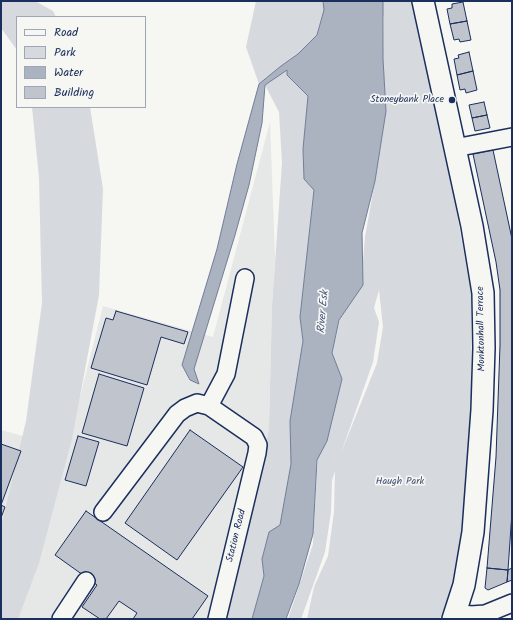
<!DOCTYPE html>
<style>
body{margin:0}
#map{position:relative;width:513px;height:620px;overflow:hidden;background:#f6f6f2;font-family:Kalam,sans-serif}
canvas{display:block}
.frame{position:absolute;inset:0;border:2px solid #1b2f5e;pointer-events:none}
.legend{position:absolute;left:16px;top:16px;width:130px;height:92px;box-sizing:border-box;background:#f6f6f2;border:1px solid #9ea6b7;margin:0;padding:5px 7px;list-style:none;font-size:12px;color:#1b2f5e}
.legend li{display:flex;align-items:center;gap:8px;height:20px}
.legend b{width:20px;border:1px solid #9ea6b7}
</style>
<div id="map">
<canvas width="513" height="620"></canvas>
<div class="frame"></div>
<ul class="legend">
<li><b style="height:5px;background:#f6f6f2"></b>Road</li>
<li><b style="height:11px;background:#d6d9dd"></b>Park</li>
<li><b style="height:11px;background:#abb2c0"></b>Water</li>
<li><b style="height:11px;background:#c0c4cd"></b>Building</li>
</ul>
</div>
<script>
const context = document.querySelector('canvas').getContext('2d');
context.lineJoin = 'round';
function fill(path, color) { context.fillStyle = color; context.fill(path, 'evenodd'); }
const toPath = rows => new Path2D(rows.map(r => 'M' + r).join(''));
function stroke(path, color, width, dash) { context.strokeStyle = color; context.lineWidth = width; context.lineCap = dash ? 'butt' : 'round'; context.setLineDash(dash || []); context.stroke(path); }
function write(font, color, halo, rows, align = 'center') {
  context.font = font + ' Kalam,sans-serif'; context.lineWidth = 3.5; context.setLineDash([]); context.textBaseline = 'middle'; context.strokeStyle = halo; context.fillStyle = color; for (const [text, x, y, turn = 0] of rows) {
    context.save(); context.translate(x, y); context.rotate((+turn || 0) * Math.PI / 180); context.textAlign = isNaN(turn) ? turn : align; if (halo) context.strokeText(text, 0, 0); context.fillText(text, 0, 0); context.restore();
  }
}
fill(toPath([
 [270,122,275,258,272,306,269,429,253,505,219,619,1,619,1,430,67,448,103,306,213,337]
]), '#e6e7e7');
fill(toPath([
 [1,1,35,1,53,11,56,17,17,17,17,50,1,28],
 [256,1,323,1,324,10,317,35,298,54,281,66,259,84,246,47],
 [375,1,412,1,445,146,471,293,472,417,463,527,453,584,440,619,307,619,314,587,328,556,334,512,335,471,332,480,331,512,325,552,301,619,288,619,313,544,318,454,342,379,332,353,340,319,361,286,365,237,375,181,386,111,383,59,384,17],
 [379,290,383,327,377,363,341,453,373,362,379,322,374,308],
 [287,69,287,75,308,96,303,149,304,179,314,189,300,317,303,341,290,421,291,464,280,525,269,532,262,559,264,576,252,619,219,619,253,505,269,429,272,306,282,163,279,112,265,85],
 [32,107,90,107,103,189,99,295,72,439,39,563,18,619,1,619,1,527,26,421,42,303,39,178]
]), '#d6d9dd');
const water = toPath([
 [323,1,383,1,383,59,386,111,375,181,362,233,363,285,339,320,332,353,342,379,327,441,317,460,313,534,299,584,286,619,252,619,264,576,262,559,269,532,280,525,291,464,290,421,303,341,300,317,314,190,304,179,303,149,308,96,287,75,287,70,265,85,262,123,249,185,235,235,194,369,199,384,190,380,182,365,217,249,237,164,259,84,281,66,298,54,317,35,324,10,323,1]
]);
fill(water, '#abb2c0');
stroke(water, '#717e99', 1);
const building = toPath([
 [463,2,467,21,450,24,447,9,452,8,452,4,463,2],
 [467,21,471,40,460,42,459,39,454,40,450,24,467,21],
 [469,52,473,71,457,75,454,59,459,58,458,55,469,52],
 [473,71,477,90,466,93,465,89,460,90,457,75,473,71],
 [484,102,487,115,472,118,469,105,484,102],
 [487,115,490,128,475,131,472,118,487,115],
 [493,150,512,239,512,512,508,570,487,568,496,457,500,345,500,290,496,262,473,154,493,150],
 [116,311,188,332,184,344,161,337,147,385,91,368,106,318,113,320,116,311],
 [99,374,144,388,127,446,82,433,99,374],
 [190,430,243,467,177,560,125,523,190,430],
 [78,436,99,442,86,486,65,480,78,436],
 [1,444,21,451,1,505,5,507,1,518,1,444],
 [86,511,208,596,192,619,133,619,137,613,119,601,106,619,100,619,82,607,97,585,55,555,86,511],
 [487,568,508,570,507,582,488,590,485,588,487,568],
 [512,568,512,580,507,582,508,570,512,568]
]);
fill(building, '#c0c4cd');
stroke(building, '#1b2f5e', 1);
const minor = toPath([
 [465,146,512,137],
 [209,406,226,374,245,278],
 [103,512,177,414,185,408,197,403,209,406,254,437,258,445,257,453,217,619],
 [455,613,471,615,485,614,512,603],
 [61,619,86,581]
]);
const major = toPath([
 [423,1,472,226,483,293,484,348,482,410,473,532,464,585,453,619]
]);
stroke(minor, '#1b2f5e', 20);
stroke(major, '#1b2f5e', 24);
stroke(minor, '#f6f6f2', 17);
stroke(major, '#f6f6f2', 21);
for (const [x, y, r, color] of [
 [452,100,4,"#1b2f5e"]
]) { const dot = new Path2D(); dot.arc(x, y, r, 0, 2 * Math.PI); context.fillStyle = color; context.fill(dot); stroke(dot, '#f6f6f2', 1.5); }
write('10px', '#1b2f5e', '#f6f6f2', [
 ["Stoneybank Place",444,100]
], 'right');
write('10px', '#1b2f5e', '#f6f6f2', [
 ["Monktonhall Terrace",482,329,-91],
 ["Station Road",237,536,-76]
]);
write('10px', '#405177', '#f6f6f2', [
 ["Haugh Park",400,482]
]);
write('italic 11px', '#46567b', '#f6f6f2', [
 ["River Esk",324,312,-85]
]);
</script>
